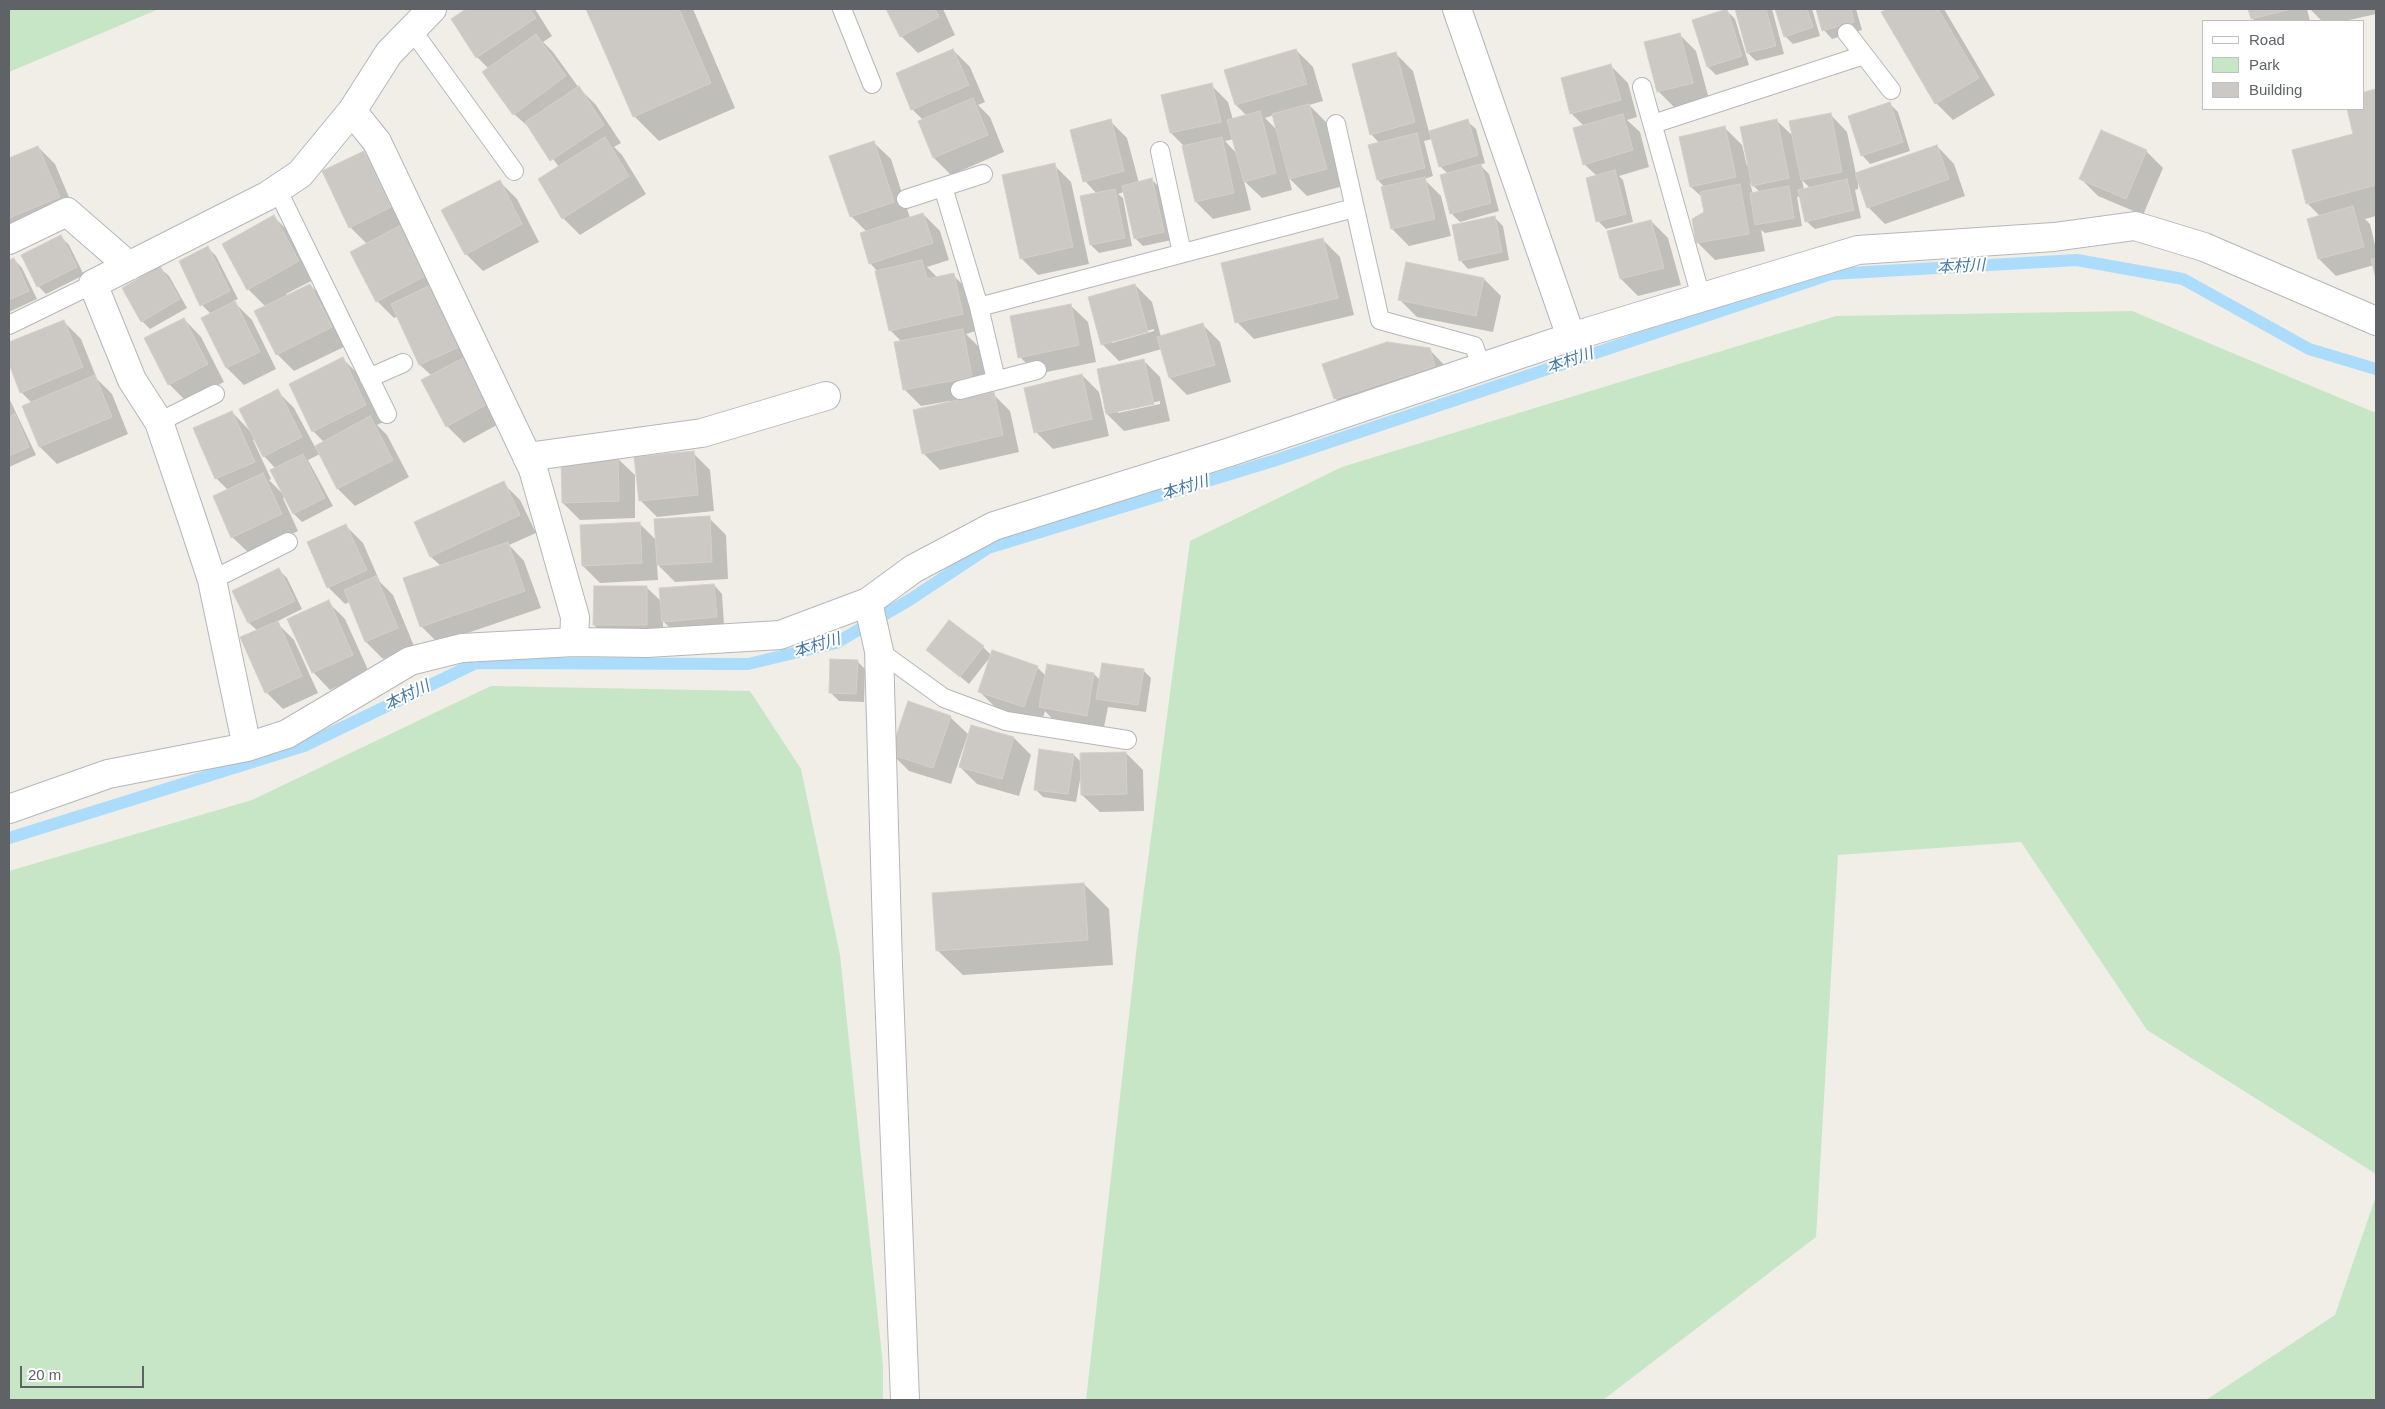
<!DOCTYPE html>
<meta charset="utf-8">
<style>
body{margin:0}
#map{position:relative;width:2385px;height:1409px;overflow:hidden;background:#f0eee7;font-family:Helvetica,sans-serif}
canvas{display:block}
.frame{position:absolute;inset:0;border:10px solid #5f6267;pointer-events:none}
.legend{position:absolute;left:2202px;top:20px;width:162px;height:90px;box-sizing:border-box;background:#fff;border:1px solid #bfc0c2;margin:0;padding:6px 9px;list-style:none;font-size:15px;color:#5f6267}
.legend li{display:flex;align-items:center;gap:10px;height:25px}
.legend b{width:25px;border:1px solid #bfc0c2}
.scale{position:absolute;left:20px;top:1366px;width:124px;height:22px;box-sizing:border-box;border:2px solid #5f6267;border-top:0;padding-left:6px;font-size:15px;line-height:18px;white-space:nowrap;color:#5f6267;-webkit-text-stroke:4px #fff;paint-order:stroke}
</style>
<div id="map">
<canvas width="2385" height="1409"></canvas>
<div class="frame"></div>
<ul class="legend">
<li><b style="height:6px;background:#fff"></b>Road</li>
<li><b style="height:14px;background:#c7e6c5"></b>Park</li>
<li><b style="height:14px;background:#ccc8c4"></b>Building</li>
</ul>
<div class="scale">20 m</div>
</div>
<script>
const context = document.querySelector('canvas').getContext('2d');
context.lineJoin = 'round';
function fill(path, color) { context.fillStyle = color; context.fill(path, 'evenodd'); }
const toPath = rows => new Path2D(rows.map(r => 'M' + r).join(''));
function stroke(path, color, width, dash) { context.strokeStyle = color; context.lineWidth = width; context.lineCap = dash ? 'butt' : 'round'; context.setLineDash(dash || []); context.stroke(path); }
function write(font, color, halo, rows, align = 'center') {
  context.font = font + ' Helvetica,"Noto Sans JP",sans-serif'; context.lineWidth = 4; context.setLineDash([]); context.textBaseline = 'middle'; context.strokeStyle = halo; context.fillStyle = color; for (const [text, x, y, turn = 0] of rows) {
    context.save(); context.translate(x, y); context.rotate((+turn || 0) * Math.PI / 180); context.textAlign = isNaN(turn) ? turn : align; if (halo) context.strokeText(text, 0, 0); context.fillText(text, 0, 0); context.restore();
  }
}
fill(toPath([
 [9,9,159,9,9,72],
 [2132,311,2376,413,2376,1174,2147,1030,2021,842,1838,855,1816,1237,1603,1400,1086,1400,1138,936,1190,541,1342,467,1836,316],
 [491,686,750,691,801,769,840,955,883,1366,883,1400,9,1400,9,871,252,800],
 [2376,1196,2376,1400,2206,1400,2335,1315]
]), '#c7e6c5');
fill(toPath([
 [468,9,535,9,552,36,543,42,553,52,579,88,596,105,621,143,614,147,622,155,646,194,580,235,563,218,539,180,559,167,532,130,514,114,489,69,477,57,453,19],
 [588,9,693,9,735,108,659,141,634,116],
 [887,9,943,9,955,35,918,53,901,36],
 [1736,9,1772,9,1784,54,1756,61,1748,53],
 [1776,9,1812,9,1820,36,1793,44,1785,36],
 [1817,9,1856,9,1862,30,1832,39,1824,30],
 [1890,9,1944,9,1995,95,1953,120,1936,103,1883,13],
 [2250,9,2307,9,2310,21,2255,21,2252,18],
 [2310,9,2376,9,2376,14,2345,21,2322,21],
 [1727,11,1735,19,1749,65,1716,75,1708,67],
 [1679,34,1696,51,1709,99,1675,108,1658,91],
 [953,50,970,67,985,102,978,105,990,117,1004,152,951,175,934,158,923,120,912,109],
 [1296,50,1313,67,1323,101,1309,105,1326,122,1343,186,1307,196,1289,178,1292,190,1262,198,1244,181,1251,210,1213,219,1196,202,1185,147,1171,133,1211,85,1228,102,1233,120,1247,116,1236,105],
 [1274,115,1278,131,1265,118],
 [1234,139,1238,155,1225,141],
 [1396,54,1413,71,1429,132,1467,121,1476,129,1485,163,1480,165,1489,174,1499,211,1460,222,1451,213,1448,174,1440,166,1432,139,1424,141,1433,176,1424,179,1441,196,1451,236,1409,246,1392,229,1385,188,1378,180,1370,146,1380,144,1371,134],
 [1611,66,1628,83,1637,117,1627,120,1640,132,1649,167,1619,176,1623,180,1633,222,1606,229,1598,221,1597,176,1584,164,1584,126,1571,113],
 [2376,90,2376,216,2365,219,2370,224,2376,249,2376,273,2374,265,2336,276,2319,259,2320,216,2307,203,2355,135,2348,109,2364,109,2364,94],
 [1890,104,1898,112,1910,151,1870,164,1862,155],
 [1830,114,1847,132,1856,174,1937,146,1954,164,1965,196,1885,224,1868,207,1858,178,1858,189,1855,190,1861,218,1815,229,1806,221,1800,196,1797,197,1802,226,1765,233,1761,230,1765,251,1715,260,1698,243,1694,219,1705,213,1703,198,1691,187,1681,138,1725,128,1742,145,1747,166,1777,121,1794,137],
 [1802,180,1811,189,1804,190],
 [1750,183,1760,192,1753,194],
 [1110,121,1127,138,1139,183,1152,180,1160,188,1172,240,1143,246,1135,238,1124,192,1118,194,1123,198,1132,246,1099,253,1091,245,1097,194,1085,181],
 [873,142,891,159,910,218,923,214,940,231,949,260,927,267,938,278,953,275,970,292,979,330,966,334,980,348,989,395,993,394,1010,411,1019,452,940,470,923,453,950,403,950,401,921,406,904,389,902,342,890,330,878,272,870,263,867,232,851,216],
 [38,147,55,164,76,214,9,229,9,159],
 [2146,151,2163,168,2143,215,2098,196,2081,179],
 [363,152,381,169,506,420,464,443,447,426,432,376,420,365,398,316,394,318,377,301,367,244,350,227],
 [1054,165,1071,182,1089,264,1038,275,1021,258],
 [500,182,517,199,539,242,483,271,466,254],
 [274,217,291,234,315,279,286,294,287,296,310,285,327,302,348,345,294,371,277,354,266,307,248,289],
 [1494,217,1503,226,1509,260,1468,269,1460,260],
 [1651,221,1668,238,1681,285,1638,296,1621,279],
 [60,236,69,245,84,275,46,294,38,286],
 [1323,240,1340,257,1354,315,1254,339,1237,322],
 [208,248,216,256,238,299,233,301,252,320,276,369,244,385,227,368,211,314,202,305],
 [14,259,22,268,37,299,9,312,9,262],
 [1407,264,1484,279,1501,296,1493,332,1417,317,1399,299],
 [160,268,169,276,187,308,150,329,142,321],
 [1135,285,1152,302,1161,337,1203,325,1220,342,1231,382,1187,395,1170,378,1162,349,1119,361,1102,344],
 [1154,329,1154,331,1112,343,1112,341],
 [1070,305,1088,322,1096,362,1037,374,1020,357],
 [184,319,201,337,224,382,186,401,169,384],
 [64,322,81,339,97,379,112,394,128,434,57,464,40,447,24,407,32,403,21,392,9,361,9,344],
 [1429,349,1446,367,1352,416,1335,398],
 [342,358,359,375,383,422,377,425,387,435,409,477,355,506,338,489,320,454,308,460,333,506,302,522,294,514,286,497,283,498,298,531,250,554,232,537,228,490,216,478,232,412,251,432,277,391,294,408,315,447,324,442,313,431],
 [255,439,264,456,276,469,283,494,269,480,271,479,253,440],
 [1143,360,1160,377,1170,421,1124,431,1107,414,1098,370],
 [1160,401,1160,404,1118,413,1118,410],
 [1082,375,1099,392,1109,436,1053,449,1036,432],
 [9,398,36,455,9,467],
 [693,453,710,470,714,511,657,517,640,500],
 [617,458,635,475,635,518,580,520,563,503],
 [503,483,520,500,536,533,509,545,524,561,541,608,438,643,421,626,441,566,431,557,416,523],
 [709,518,726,535,728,579,675,582,657,564,658,580,600,583,583,566,639,523,657,541],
 [346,526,363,543,380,582,393,595,414,646,383,659,366,642,350,602,345,604,328,587],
 [279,570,287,578,302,609,276,622,294,640,318,693,283,709,266,692,258,631,249,623],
 [714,585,722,594,724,625,672,630,663,621,663,642,611,642,594,625,646,587,662,602],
 [328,602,345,619,369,672,330,690,313,672],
 [983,647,991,655,1037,667,1046,676,1094,674,1100,680,1143,670,1151,678,1146,712,1108,707,1103,732,1057,724,1045,711,1041,724,996,708,979,691,991,656,969,684,928,650],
 [857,661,865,669,864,702,839,701,831,693],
 [950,717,968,734,951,784,909,771,892,754],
 [1014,738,1031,755,1019,796,977,784,960,767],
 [1126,753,1143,770,1144,811,1100,812,1082,795,1081,774,1076,802,1043,797,1035,789,1074,755,1082,763],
 [1084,884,1109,909,1113,965,963,975,937,950]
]), '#0003');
stroke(toPath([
 [9,838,304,746,476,663,748,664,836,643,911,599,988,548,1273,461,1831,274,2077,260,2183,279,2309,349,2376,369]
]), '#acdcfb', 12);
const building = toPath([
 [466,9,530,9,536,18,476,58,451,19,466,9],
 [586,9,679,9,711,83,633,117,586,9],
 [886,9,935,9,939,17,900,37,886,9],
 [1727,9,1742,56,1707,67,1692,20,1727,9],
 [1735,9,1766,9,1776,46,1747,53,1735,9],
 [1775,9,1807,9,1813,27,1784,37,1775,9],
 [1816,9,1851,9,1854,22,1822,31,1816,9],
 [1888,9,1938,9,1979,78,1935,104,1881,12,1888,9],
 [2248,9,2291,9,2251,19,2248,9],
 [1680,33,1693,83,1657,92,1644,42,1680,33],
 [536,34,566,76,513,115,482,72,536,34],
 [953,49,969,85,911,110,896,73,953,49],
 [1296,49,1307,84,1235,105,1224,70,1296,49],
 [1396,52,1415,122,1370,135,1352,64,1396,52],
 [1611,64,1621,100,1570,114,1561,78,1611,64],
 [1212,83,1221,122,1170,133,1161,95,1212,83],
 [579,86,604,125,550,161,525,122,579,86],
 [2376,89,2376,185,2306,204,2292,150,2353,134,2347,109,2364,109,2364,92,2376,89],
 [973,98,988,135,933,158,918,121,973,98],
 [1890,102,1903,142,1861,156,1848,116,1890,102],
 [1309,104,1327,169,1289,179,1272,114,1309,104],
 [1260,111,1276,173,1244,182,1227,120,1260,111],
 [1831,113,1842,172,1801,180,1789,121,1831,113],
 [1623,114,1633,150,1583,165,1573,128,1623,114],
 [1111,119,1124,171,1083,182,1070,130,1111,119],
 [1468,119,1478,155,1439,167,1429,131,1468,119],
 [1777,119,1789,178,1752,186,1740,127,1777,119],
 [1725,126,1736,177,1690,187,1679,137,1725,126],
 [2101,130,2147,150,2126,199,2079,179,2101,130],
 [1417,133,1425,168,1377,180,1368,145,1417,133],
 [605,137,629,176,562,219,538,179,605,137],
 [1222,137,1234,193,1195,202,1182,146,1222,137],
 [874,141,894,202,850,217,829,156,874,141],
 [1937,145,1949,179,1867,208,1855,173,1937,145],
 [38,146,60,197,9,218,9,158,38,146],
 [364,151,391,207,349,228,322,171,364,151],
 [1055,163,1073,247,1020,259,1002,175,1055,163],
 [1481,164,1491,203,1450,214,1440,175,1481,164],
 [1615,170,1626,214,1596,222,1586,178,1615,170],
 [1425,177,1435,219,1391,229,1381,187,1425,177],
 [1152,178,1164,232,1134,239,1122,186,1152,178],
 [1847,179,1854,210,1805,222,1798,190,1847,179],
 [500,180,522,224,465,255,441,210,500,180],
 [1740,184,1749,234,1696,243,1692,219,1704,212,1700,192,1740,184],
 [1789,186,1794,218,1755,225,1750,193,1789,186],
 [1115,189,1125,238,1090,245,1080,196,1115,189],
 [2353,206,2364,247,2318,259,2307,219,2353,206],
 [923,213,933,243,869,264,860,233,923,213],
 [274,215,299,261,247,290,222,244,274,215],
 [1495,216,1502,252,1459,261,1452,225,1495,216],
 [1651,220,1664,268,1620,279,1607,231,1651,220],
 [405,223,431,273,376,302,350,252,405,223],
 [61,235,77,267,37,287,21,255,61,235],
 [1323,238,1338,298,1235,323,1221,263,1323,238],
 [208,246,230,291,200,306,179,261,208,246],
 [14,258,29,291,9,300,9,260,14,258],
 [2376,258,2376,279,2371,259,2376,258],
 [922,260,927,279,954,273,963,314,889,331,875,271,922,260],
 [1406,262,1484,278,1476,316,1398,300,1406,262],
 [160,266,180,299,141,322,122,288,160,266],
 [435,283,464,345,419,365,391,304,435,283],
 [310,284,332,327,276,355,254,311,310,284],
 [1135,284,1148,332,1101,345,1088,297,1135,284],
 [235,301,260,352,226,368,201,318,235,301],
 [1071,304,1079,345,1018,358,1010,316,1071,304],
 [184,318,208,364,168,385,144,338,184,318],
 [64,320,83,367,20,393,9,364,9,342,64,320],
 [1203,323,1215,365,1169,378,1157,337,1203,323],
 [963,329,972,377,903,390,894,342,963,329],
 [1387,342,1430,348,1435,366,1334,399,1322,364,1387,342],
 [343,357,366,405,312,432,289,384,343,357],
 [465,357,489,403,446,427,421,380,465,357],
 [1144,359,1154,404,1106,414,1097,369,1144,359],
 [1082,374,1092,419,1034,433,1024,388,1082,374],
 [95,375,112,417,39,447,22,406,95,375],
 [278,389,302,437,263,457,239,409,278,389],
 [994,392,1003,435,922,454,913,410,994,392],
 [232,411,255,462,215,479,193,428,232,411],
 [15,414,29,447,9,456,9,417,15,414],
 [370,416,393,460,337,489,315,446,370,416],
 [694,451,698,495,639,501,634,457,694,451],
 [303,454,325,498,293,514,270,470,303,454],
 [618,457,619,501,562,503,561,459,618,457],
 [263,473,282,514,231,538,213,496,263,473],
 [504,481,520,515,430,557,414,522,504,481],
 [710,516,712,562,657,565,654,519,710,516],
 [640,522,642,563,582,566,580,525,640,522],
 [346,524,367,570,327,588,307,542,346,524],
 [508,542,525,591,420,627,403,578,508,542],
 [279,568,295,601,248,623,232,591,279,568],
 [376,576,398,628,365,642,344,590,376,576],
 [714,584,717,617,662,622,659,588,714,584],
 [594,586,647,586,647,625,593,625,594,586],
 [329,600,353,655,312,673,287,619,329,600],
 [949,620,984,646,960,677,926,650,949,620],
 [278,621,302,676,265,693,240,637,278,621],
 [992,650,1038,666,1024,707,978,692,992,650],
 [830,659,858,660,856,694,829,693,830,659],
 [1102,663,1144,669,1138,705,1096,699,1102,663],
 [1047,664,1094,673,1087,716,1039,707,1047,664],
 [908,701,951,716,933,768,890,754,908,701],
 [971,725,1014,737,1002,779,959,767,971,725],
 [1039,749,1074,754,1068,794,1034,790,1039,749],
 [1126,752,1127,794,1081,795,1080,753,1126,752],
 [1084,883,1088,940,936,951,932,893,1084,883]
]);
fill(building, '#ccc8c4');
stroke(building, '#d4cfc6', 1);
const lane = toPath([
 [842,9,872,84],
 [412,30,514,171],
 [1847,33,1891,90],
 [1642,87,1701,297],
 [1336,124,1380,320,1474,346,1481,366],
 [1653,124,1864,55],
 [1160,151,1182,253],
 [943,187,979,307,996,380],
 [277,189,387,414],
 [906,199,983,174],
 [979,307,1354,208],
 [9,325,93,284],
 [369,378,403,363],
 [960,390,1037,370],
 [159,422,215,394],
 [212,580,288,542],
 [879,651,944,698,1006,721,1127,740]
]);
const street = toPath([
 [1457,9,1571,337],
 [352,111,377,142,533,469,575,617,574,642],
 [9,240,67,212,129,266],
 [527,457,702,433,826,396],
 [868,602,879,651,888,966,905,1400],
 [247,747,212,580,193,522,159,422,132,380,93,284,267,196,300,174,352,111,389,53,432,9],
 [9,809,108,774,247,747,287,734,410,661,462,648,574,642,647,643,780,635,868,602,913,569,994,526,1230,452,1571,337,1858,250,2054,237,2135,226,2204,247,2376,321]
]);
stroke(lane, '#b4b7bb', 20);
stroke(street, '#b4b7bb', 30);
stroke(lane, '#fff', 18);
stroke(street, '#fff', 28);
write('italic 16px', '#4578a5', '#fff', [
 ["本村川",1961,267,-3],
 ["本村川",1570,361,-19],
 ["本村川",1185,488,-17],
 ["本村川",817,646,-17],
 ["本村川",407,696,-26]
]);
</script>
